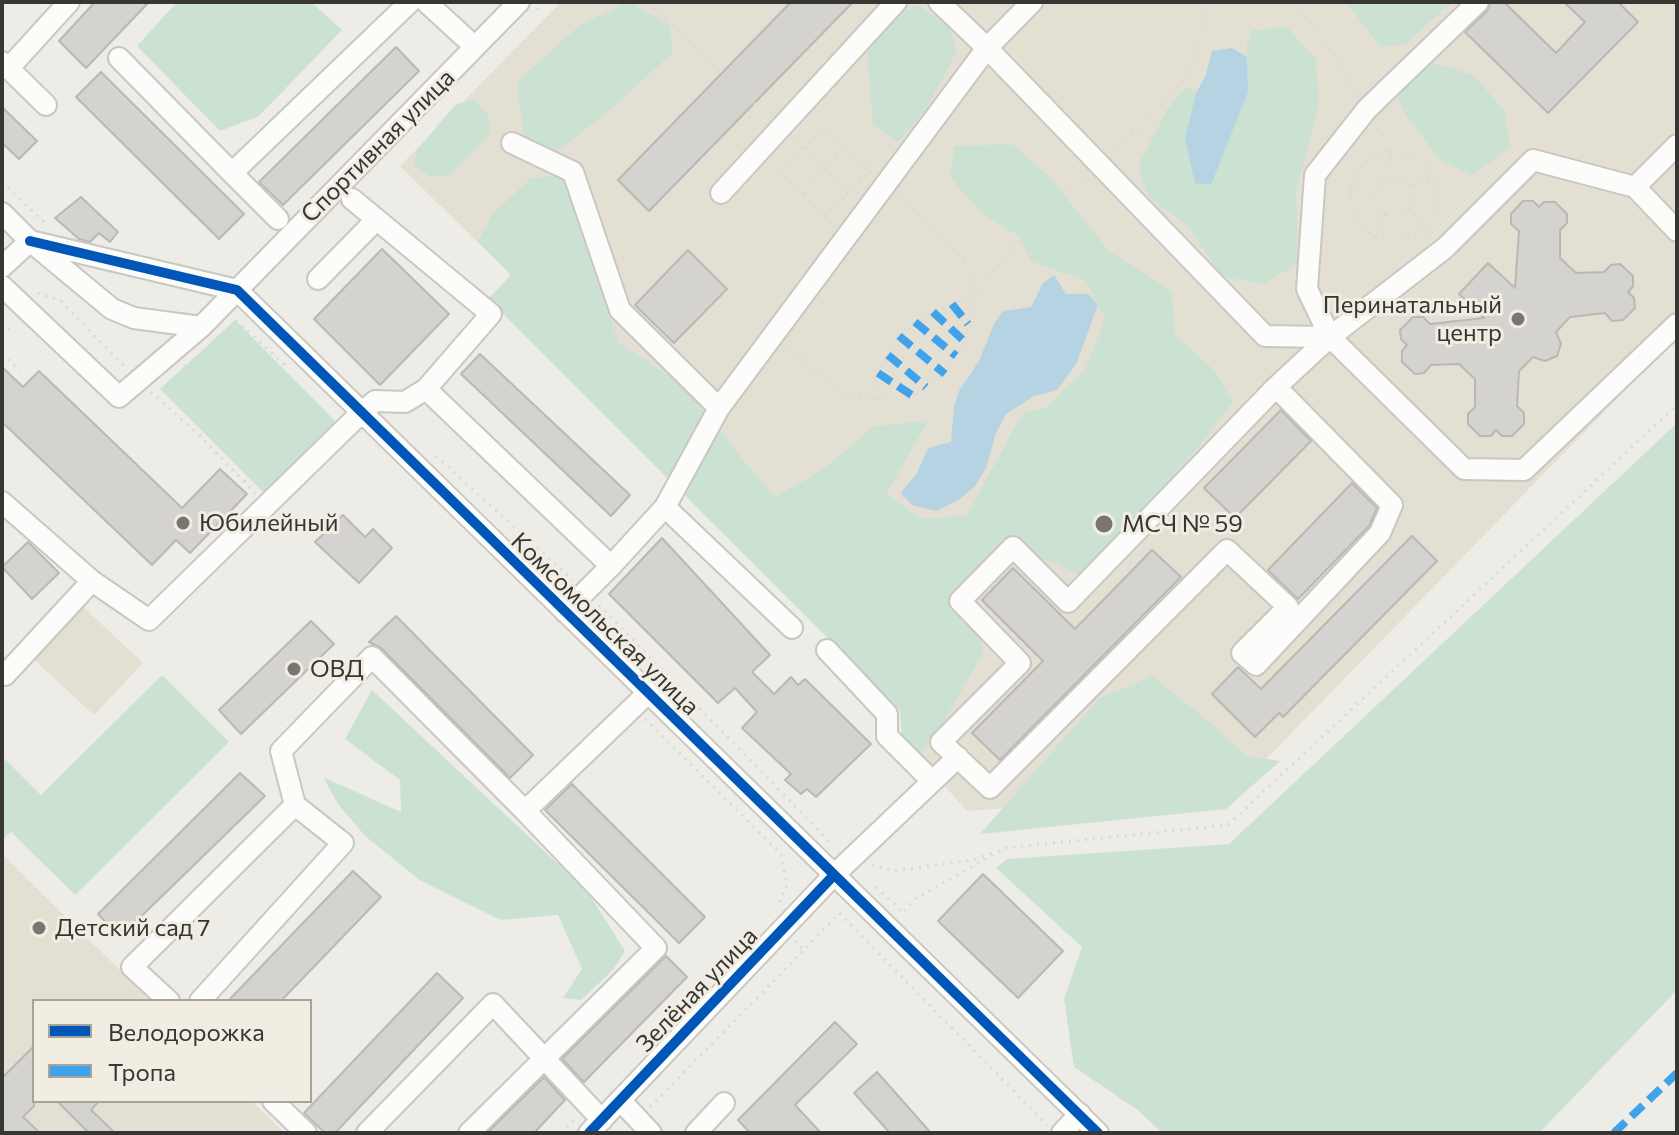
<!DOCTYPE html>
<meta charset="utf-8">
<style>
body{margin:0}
#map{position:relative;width:1679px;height:1135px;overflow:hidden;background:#eeece6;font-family:Commissioner,sans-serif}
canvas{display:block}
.frame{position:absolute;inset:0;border:4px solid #373632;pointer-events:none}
.legend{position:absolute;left:32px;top:999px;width:280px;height:104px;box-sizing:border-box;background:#f1ede3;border:2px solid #a7a49c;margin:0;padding:10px 14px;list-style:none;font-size:24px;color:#373632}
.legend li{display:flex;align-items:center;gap:16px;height:40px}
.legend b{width:40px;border:2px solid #a7a49c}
</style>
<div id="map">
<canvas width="1679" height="1135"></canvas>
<div class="frame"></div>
<ul class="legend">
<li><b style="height:10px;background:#0057b8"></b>Велодорожка</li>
<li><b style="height:10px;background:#3fa3eb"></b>Тропа</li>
</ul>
</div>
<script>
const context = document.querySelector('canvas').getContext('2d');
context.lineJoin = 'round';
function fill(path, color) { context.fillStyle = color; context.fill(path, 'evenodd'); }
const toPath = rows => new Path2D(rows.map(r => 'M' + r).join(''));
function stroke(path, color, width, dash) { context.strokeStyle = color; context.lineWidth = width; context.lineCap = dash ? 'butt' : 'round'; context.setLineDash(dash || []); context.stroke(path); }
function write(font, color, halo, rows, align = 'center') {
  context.font = font + ' Commissioner,sans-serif'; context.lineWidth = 6; context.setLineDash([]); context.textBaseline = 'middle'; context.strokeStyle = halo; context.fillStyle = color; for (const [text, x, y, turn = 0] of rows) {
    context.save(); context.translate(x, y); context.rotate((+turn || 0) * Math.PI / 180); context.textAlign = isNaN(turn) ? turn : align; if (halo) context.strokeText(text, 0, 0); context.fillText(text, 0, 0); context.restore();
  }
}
fill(toPath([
 [561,2,1677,2,1677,337,1235,791,967,811,902,739,900,710,511,275,400,166],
 [80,604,143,663,94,715,30,656],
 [2,854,151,1001,34,1001,34,1101,252,1101,284,1133,2,1133]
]), '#e3dfd3');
fill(toPath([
 [177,2,311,2,342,30,259,116,220,131,137,46],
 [629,2,670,25,672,53,611,109,556,153,524,138,517,82,580,25],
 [1346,2,1452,2,1405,44,1381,47],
 [919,5,950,29,957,51,926,109,898,142,873,125,867,49,901,12],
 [1287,27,1316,59,1319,102,1296,194,1298,263,1264,284,1223,277,1187,225,1149,198,1138,166,1166,112,1186,86,1196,93,1185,139,1211,185,1248,92,1247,43,1253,30],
 [1431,62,1473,75,1504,110,1510,148,1471,175,1440,160,1406,115,1397,97],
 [474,99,488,115,490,134,448,176,429,176,414,166,417,150,455,105],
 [1012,144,1050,177,1109,251,1172,291,1175,335,1215,371,1233,402,1200,445,1084,576,1049,561,1006,552,967,593,977,620,983,653,939,730,919,755,902,739,900,710,488,299,511,275,478,242,491,216,531,178,563,175,619,343,680,383,698,399,739,455,775,497,821,471,875,426,928,421,886,494,922,519,967,515,1022,414,1047,407,1085,370,1105,319,1086,281,1031,261,1019,236,983,214,950,177,954,146],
 [235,320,338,424,266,495,160,389],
 [1677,423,1677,990,1539,1133,1162,1133,1139,1111,1074,1067,1064,999,1082,947,996,868,1007,859,1229,844],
 [162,675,229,742,75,895,11,832,2,840,2,756,41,795],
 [1152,676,1215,727,1246,756,1280,761,1226,809,980,834,1099,699],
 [372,690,587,891,625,951,613,970,581,1000,563,998,582,969,558,915,501,920,421,881,365,836,338,804,323,777,401,812,400,780,345,739]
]), '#cbe2d3');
fill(toPath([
 [1232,48,1247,57,1248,92,1211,185,1195,183,1185,139,1196,93,1206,75,1212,51],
 [1054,275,1066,294,1088,294,1098,305,1076,364,1057,390,1034,396,1006,414,996,433,986,468,975,486,960,499,936,511,912,505,901,493,917,473,928,448,951,442,954,407,959,391,979,361,994,324,1003,311,1031,307,1043,283]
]), '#b6d3e3');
const building = toPath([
 [95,2,149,2,86,68,59,41,95,2],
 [791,2,853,2,649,211,618,180,791,2],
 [1491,2,1504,2,1556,53,1585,22,1564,2,1618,2,1638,22,1548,113,1465,32,1487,11,1491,2],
 [396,47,419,71,283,205,259,182,396,47],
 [101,72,244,214,219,239,76,97,101,72],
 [2,107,37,141,19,159,2,143,2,107],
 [81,197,118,232,110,242,99,233,90,242,79,239,55,218,81,197],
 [1523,201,1533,201,1539,207,1544,202,1555,202,1567,214,1567,223,1560,230,1560,258,1576,273,1604,272,1611,265,1620,264,1633,276,1633,286,1628,292,1634,298,1635,308,1623,320,1612,321,1605,313,1570,317,1556,332,1561,344,1557,356,1545,361,1533,357,1519,371,1517,406,1524,413,1524,424,1512,436,1502,436,1496,430,1491,436,1480,436,1468,424,1468,414,1475,407,1475,379,1459,364,1431,365,1424,373,1415,374,1402,362,1402,351,1407,345,1401,339,1400,330,1413,317,1423,317,1430,324,1484,318,1459,294,1488,263,1515,288,1519,231,1511,224,1511,214,1523,201],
 [382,249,449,314,380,385,314,319,382,249],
 [688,250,727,289,674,343,635,305,688,250],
 [480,354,630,495,611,516,461,374,480,354],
 [2,367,23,387,39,371,182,508,220,469,247,494,190,553,176,540,152,565,2,422,2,367],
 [1281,410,1311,441,1235,518,1204,488,1281,410],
 [1352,483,1377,508,1369,526,1298,599,1268,570,1352,483],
 [343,515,365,537,373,529,392,548,359,583,315,542,343,515],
 [1412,536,1437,561,1283,717,1279,713,1255,737,1212,694,1238,667,1261,689,1412,536],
 [662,538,770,655,752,672,774,694,791,677,798,685,805,679,871,744,816,797,807,789,801,794,785,780,791,774,742,728,757,712,735,688,718,703,609,594,662,538],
 [28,542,59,573,32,599,2,567,28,542],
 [1152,550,1181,577,1000,760,972,733,1043,661,982,600,1013,568,1075,629,1152,550],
 [396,616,533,755,510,778,381,648,369,642,396,616],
 [311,621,334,644,241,734,219,710,311,621],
 [240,773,265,796,120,937,98,914,240,773],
 [572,784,705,917,679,943,545,810,572,784],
 [353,871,381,897,281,1001,228,1001,353,871],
 [983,874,1063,951,1018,998,938,921,983,874],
 [666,956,687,977,584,1082,562,1059,666,956],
 [437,973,463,998,335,1133,325,1133,304,1113,437,973],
 [835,1022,857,1044,795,1105,821,1133,750,1133,738,1120,835,1022],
 [34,1046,34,1106,23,1117,40,1133,2,1133,2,1078,34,1046],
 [877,1072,931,1133,890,1133,854,1093,877,1072],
 [544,1077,565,1100,534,1133,487,1133,544,1077],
 [57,1101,99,1101,91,1110,115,1133,89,1133,57,1101]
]);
fill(building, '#d5d3cf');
stroke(building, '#bab8b4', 2);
const minor = toPath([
 [426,2,475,47],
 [939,2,987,48,1265,336,1330,337,1445,248,1533,160,1635,187,1677,145],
 [1478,2,1367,109,1315,175,1307,289,1330,337,1464,469,1524,470,1677,324],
 [119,58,232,173,410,2],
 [2,62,46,105],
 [8,69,69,2],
 [512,143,573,172,620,310,719,408],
 [232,173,278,219],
 [1635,187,1677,231],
 [721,193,896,2],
 [352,199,491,314,426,389],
 [2,213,30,241,112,309,134,318,201,327,519,2],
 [30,241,237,290,1098,1133],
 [2,267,30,241],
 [318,279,375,221],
 [2,286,119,397,201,327],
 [1276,387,1068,602,1013,547,960,601,1020,663,941,742,990,788,1227,550,1288,607,1242,653,1256,665,1380,533,1392,505,1276,387,1330,337],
 [2,502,92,581,149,620,361,413,375,401,405,402,426,389,611,566,565,612],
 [665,507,719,408,987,48,1032,2],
 [611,566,665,507,792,628],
 [827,650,887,714,887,736,932,781],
 [5,675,92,581],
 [169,1001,132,967,295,805,281,751,372,657,525,811,648,693],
 [200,1001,343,843,295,805],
 [620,1100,651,1133],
 [273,1101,306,1133],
 [367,1133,493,1004,602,1120],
 [469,1133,656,948,525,811],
 [589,1133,834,875,958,757],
 [696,1133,724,1103],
 [1062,1133,1080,1114]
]);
stroke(minor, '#c9c7c2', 24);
stroke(toPath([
 [657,2,653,6,722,73],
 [1296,2,1323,39,1357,93],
 [537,10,544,2],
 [754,103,766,114],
 [1377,128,1389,151,1392,177],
 [795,142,852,198],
 [1114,151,1148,120,1189,75,1206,22,1206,2],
 '1350 196a44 44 0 1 1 88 0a44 44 0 1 1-88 0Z',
 '1375 196a19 19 0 1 1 38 0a19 19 0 1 1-38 0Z',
 [2,182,46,224],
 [1413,187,1435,176],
 [1348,189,1376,193],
 [802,193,846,147],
 [1408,209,1433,236],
 [826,216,869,171],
 [833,223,781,173,825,127,872,173],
 [1374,238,1386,213],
 [38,293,61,301,125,367],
 [236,320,289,369],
 [2,335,13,324],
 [789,347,818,375,850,396,905,401,945,374,965,342,975,294,966,262,940,234,898,197],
 [2,354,20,371],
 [184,365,226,408],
 [151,392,200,436,255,493],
 [872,398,878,373,899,336,933,312,975,294,1003,259,1055,202,1084,177],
 [234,400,250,419,321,424],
 [213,422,229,440],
 [200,436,254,378],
 [217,454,250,419],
 [436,456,573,580],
 [245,482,257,339],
 [599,605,831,843],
 [645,719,781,854,787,885,778,905],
 [872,865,893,871,973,860,994,852],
 [876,887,903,912],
 [904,911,915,899,1005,848,1228,825,1677,405],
 [795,941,804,950,839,913,1047,1125],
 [650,1107,804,950],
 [561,1133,575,1119]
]), '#dad9d8', 3, [2, 6]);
stroke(minor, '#fcfcfb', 20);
stroke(toPath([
 [952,304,968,324],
 [933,312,965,342],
 [915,322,956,356],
 [899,336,945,374],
 [888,355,926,387],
 [878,373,913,396],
 [1614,1133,1677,1073]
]), '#3fa3eb', 8, [16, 8]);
stroke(toPath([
 [30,241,237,290,1098,1133],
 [589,1133,834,875]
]), '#0057b8', 10);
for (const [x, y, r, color] of [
 [1518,319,8,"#777671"],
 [183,523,8,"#777671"],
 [1104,524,10,"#777671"],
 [294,669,8,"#777671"],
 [39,928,8,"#777671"]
]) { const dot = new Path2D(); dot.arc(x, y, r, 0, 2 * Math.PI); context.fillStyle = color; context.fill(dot); stroke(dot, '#f1ede3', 3); }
write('24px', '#373632', '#f1ede3', [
 ["Спортивная улица",378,146,-45],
 ["Комсомольская улица",605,624,44],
 ["Зелёная улица",697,990,-46]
]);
write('24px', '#373632', '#f1ede3', [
 ["Перинатальный",1502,305,"right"],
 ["центр",1502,333,"right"],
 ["Юбилейный",199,523],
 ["МСЧ № 59",1122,524],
 ["ОВД",310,669],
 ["Детский сад 7",55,928]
], 'left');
</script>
